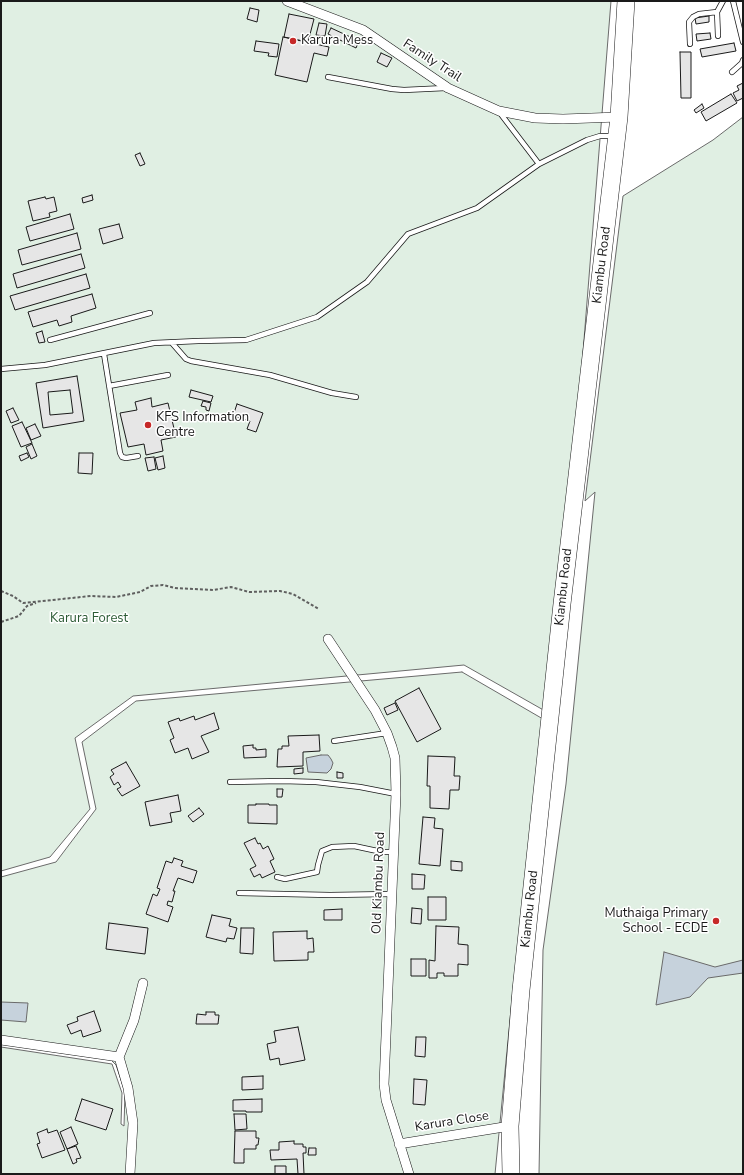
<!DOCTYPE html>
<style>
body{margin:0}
#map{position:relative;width:744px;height:1175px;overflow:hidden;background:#fff;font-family:"Nunito Sans",sans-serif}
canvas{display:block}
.frame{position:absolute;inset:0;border:2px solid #1a1a1a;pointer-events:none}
</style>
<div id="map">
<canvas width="744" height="1175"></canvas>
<div class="frame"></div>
</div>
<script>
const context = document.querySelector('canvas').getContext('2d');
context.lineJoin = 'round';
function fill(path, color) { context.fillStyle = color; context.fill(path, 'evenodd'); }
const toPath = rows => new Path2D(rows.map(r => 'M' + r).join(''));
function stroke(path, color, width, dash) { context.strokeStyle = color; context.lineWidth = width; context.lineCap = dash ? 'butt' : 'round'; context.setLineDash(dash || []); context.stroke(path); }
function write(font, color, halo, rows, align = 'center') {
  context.font = font + ' "Nunito Sans",sans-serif'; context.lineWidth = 3; context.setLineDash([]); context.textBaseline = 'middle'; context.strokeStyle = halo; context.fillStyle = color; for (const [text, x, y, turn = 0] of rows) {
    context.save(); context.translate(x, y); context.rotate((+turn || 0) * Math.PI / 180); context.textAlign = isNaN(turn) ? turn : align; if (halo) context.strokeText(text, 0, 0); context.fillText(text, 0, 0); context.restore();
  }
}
const green = toPath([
 [1,1,611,1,554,716,464,665,133,696,75,738,90,809,50,857,1,871,1,1],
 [743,117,743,1174,539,1174,543,950,566,784,595,492,585,501,623,196,713,140,743,117],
 [462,672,543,719,513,989,495,1174,1,1174,1,1047,112,1064,122,1093,121,1124,124,1126,125,1092,116,1065,111,1060,1,1044,1,877,56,862,96,809,82,742,136,701,462,672]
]);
fill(green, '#e0efe3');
stroke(green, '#6a6a6a', 1);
const water = toPath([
 [321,755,328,755,331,759,333,763,331,769,327,773,308,772,306,758,321,755],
 [664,952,715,967,743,960,743,973,708,978,690,997,656,1005,664,952],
 [1,1002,28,1003,26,1022,1,1020,1,1002]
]);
fill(water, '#c6d2dc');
stroke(water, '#6a6a6a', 1);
const building = toPath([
 [250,8,259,10,257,22,247,19,250,8],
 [289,14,314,19,308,42,284,37,289,14],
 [709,16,709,22,696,24,695,18,709,16],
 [319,23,327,24,325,36,316,35,319,23],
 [331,28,359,41,356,48,328,34,331,28],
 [710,33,711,39,697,41,696,34,710,33],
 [283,37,329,47,327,56,314,53,307,82,275,75,283,37],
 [256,41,279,44,277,57,268,56,269,53,254,51,256,41],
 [734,43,736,51,702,57,700,49,734,43],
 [680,52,691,52,691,98,681,98,680,52],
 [381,53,392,58,387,67,377,62,381,53],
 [743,83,743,98,737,101,733,93,739,90,737,86,743,83],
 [731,94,737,103,706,121,701,112,731,94],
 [702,104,704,108,696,113,694,110,702,104],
 [140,153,145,164,140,166,135,155,140,153],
 [92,195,93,200,83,203,82,198,92,195],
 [45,197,46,199,54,197,57,211,49,213,50,217,33,221,28,201,45,197],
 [70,214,74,229,30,241,26,227,70,214],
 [119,224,123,238,103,244,99,229,119,224],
 [77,233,81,249,22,265,18,250,77,233],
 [81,254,85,268,17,288,13,274,81,254],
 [86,274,90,288,15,310,10,296,86,274],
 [92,294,96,308,71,316,72,322,59,326,57,320,33,327,28,312,92,294],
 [42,331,45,342,39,343,36,333,42,331],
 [77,376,84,421,43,428,36,383,77,376],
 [70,390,73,413,50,415,48,392,70,390],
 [191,390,213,396,211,402,189,397,191,390],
 [151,398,152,407,168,403,176,437,161,440,163,451,146,455,144,444,128,447,120,413,137,410,135,402,151,398],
 [203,401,211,403,209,411,206,410,206,407,201,406,203,401],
 [237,404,263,413,256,432,247,429,250,421,233,416,237,404],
 [13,408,19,420,11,423,6,411,13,408],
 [22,422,32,443,21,447,12,426,22,422],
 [35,424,41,436,31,440,26,428,35,424],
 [32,444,37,456,31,459,26,447,32,444],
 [27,453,29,457,21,461,19,456,27,453],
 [79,453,93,453,92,474,78,473,79,453],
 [163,456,165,468,158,470,155,458,163,456],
 [154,457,156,469,148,471,145,458,154,457],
 [419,688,441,729,417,742,395,701,419,688],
 [395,703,398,710,387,715,384,708,395,703],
 [214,713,219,729,201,736,209,752,192,759,188,748,175,753,170,740,174,738,168,722,179,718,180,721,194,716,195,720,214,713],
 [319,735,320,751,303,752,303,766,277,767,278,749,282,749,282,746,289,746,288,736,319,735],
 [253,745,253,748,256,748,256,750,266,749,266,757,244,758,243,746,253,745],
 [428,756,455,757,454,776,460,776,459,790,450,790,449,809,430,808,430,786,427,786,428,756],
 [126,762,140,786,122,796,117,789,121,787,118,782,114,785,110,777,114,774,111,770,126,762],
 [303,768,303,773,294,774,294,769,303,768],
 [337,772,343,773,343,778,337,778,337,772],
 [277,789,283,789,282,797,277,797,277,789],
 [178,795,181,811,170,813,172,822,150,826,145,802,178,795],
 [256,804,269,804,269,805,277,805,277,824,248,823,248,805,256,805,256,804],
 [199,808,204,814,193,822,188,816,199,808],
 [423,817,435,818,434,828,443,829,440,866,419,864,423,817],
 [255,838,258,844,260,843,263,849,268,846,274,859,270,861,275,872,262,878,260,874,254,877,250,869,256,866,244,843,255,838],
 [174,858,183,861,181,866,197,871,193,883,178,878,173,891,175,891,172,902,168,901,167,905,173,907,168,922,146,914,153,894,157,896,160,889,157,888,166,861,172,863,174,858],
 [451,861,462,862,462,871,451,870,451,861],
 [412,874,425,875,424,889,412,889,412,874],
 [428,897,446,897,446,920,428,920,428,897],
 [412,908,422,909,421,924,411,923,412,908],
 [342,909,342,920,324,920,324,910,342,909],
 [212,915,231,919,229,926,237,928,234,939,227,938,226,942,206,937,212,915],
 [109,923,148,928,145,954,106,949,109,923],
 [436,926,459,927,458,944,468,945,468,965,458,964,458,976,444,976,444,973,437,973,437,978,429,978,429,960,435,961,436,926],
 [241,928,254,928,253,954,240,953,241,928],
 [307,931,307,939,313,938,314,952,308,952,308,960,274,961,273,932,307,931],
 [411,959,426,959,426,976,411,976,411,959],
 [94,1011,101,1031,83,1037,81,1030,71,1034,67,1025,78,1021,77,1017,94,1011],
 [206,1012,215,1012,215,1015,219,1015,218,1024,196,1024,197,1014,206,1015,206,1012],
 [298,1027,305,1060,280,1065,279,1058,270,1060,267,1044,276,1042,274,1031,298,1027],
 [416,1037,426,1037,425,1057,415,1056,416,1037],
 [263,1076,263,1089,242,1090,242,1077,263,1076],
 [414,1079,427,1080,425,1105,413,1104,414,1079],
 [82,1099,113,1109,106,1130,75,1120,82,1099],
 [262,1099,262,1112,246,1112,246,1111,233,1111,233,1100,262,1099],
 [234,1114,246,1114,247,1129,235,1130,234,1114],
 [71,1127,78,1144,67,1149,60,1132,71,1127],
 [47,1129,48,1133,57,1130,65,1150,42,1158,37,1144,40,1143,37,1133,47,1129],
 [235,1131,256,1131,256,1138,259,1138,258,1145,256,1145,256,1149,244,1149,244,1163,234,1163,235,1131],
 [294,1141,294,1144,303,1144,303,1147,306,1147,306,1153,303,1153,304,1174,298,1174,297,1159,271,1160,270,1150,279,1150,279,1142,294,1141],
 [76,1146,81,1158,76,1159,77,1162,73,1164,67,1149,76,1146],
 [309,1148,316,1148,316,1155,308,1155,309,1148],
 [275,1166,286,1166,286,1174,275,1174,275,1166]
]);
fill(building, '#e6e6e6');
stroke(building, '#1a1a1a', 1);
const lane = toPath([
 [733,1,743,42],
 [718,36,717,12,723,1],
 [690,44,689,22,693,17,699,14,717,12],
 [732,72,742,63,743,60],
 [328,77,392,89,404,90,446,88],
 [500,113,539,164],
 [50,340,150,313],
 [172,343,186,359,191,361,270,375,332,393,356,397],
 [104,354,120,453,122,457,126,458,138,456],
 [1,369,45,365,154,343,198,341,246,340,317,317,367,282,408,234,477,208,539,164,587,140,600,136,613,136],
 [109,386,168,375],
 [334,741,387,733],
 [230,782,282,781,316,782,360,787,396,794],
 [277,877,285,879,317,872,318,865,322,851,332,847,354,846,382,852,394,852],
 [239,893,330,895,392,894]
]);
const street = toPath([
 [287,1,363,30,448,88,499,111,535,118,563,119,619,117],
 [328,639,375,710,387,733,392,747,395,758,396,794,384,1084,386,1100,409,1174],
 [1,1040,119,1057],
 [399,1144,510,1126],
 [130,1174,133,1123,128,1088,119,1057,134,1020,143,983]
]);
const highway = toPath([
 [511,1174,510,1126,521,990,562,604,619,117,626,1]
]);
stroke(lane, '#1a1a1a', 6);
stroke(street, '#1a1a1a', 10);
stroke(highway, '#1a1a1a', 18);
stroke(toPath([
 [1,591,13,596,23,603,91,596,116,597,140,592,151,586,163,585,175,588,213,590,231,587,249,592,280,591,293,594,319,609],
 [1,622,19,616,27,606,36,603]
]), '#5f5f5f', 2, [3, 2]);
stroke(lane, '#fff', 4.5);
stroke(street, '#fff', 9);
stroke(highway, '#fff', 17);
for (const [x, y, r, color] of [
 [293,41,4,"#c62828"],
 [148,425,4,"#c62828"],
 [716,921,4,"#c62828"]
]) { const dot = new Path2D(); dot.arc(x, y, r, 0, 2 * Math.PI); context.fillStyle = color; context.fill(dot); stroke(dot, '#fff', 1.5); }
write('13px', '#1a1a1a', '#fff', [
 ["Karura Mess",301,41],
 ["KFS Information",156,418],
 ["Centre",156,433],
 ["Muthaiga Primary",708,914,"right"],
 ["School - ECDE",708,929,"right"]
], 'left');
write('13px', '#1a1a1a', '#fff', [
 ["Family Trail",432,61,33],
 ["Kiambu Road",602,265,-83],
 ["Kiambu Road",564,587,-84],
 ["Old Kiambu Road",379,883,-88],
 ["Kiambu Road",530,909,-84],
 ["Karura Close",452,1122,-9]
]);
write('13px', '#2b5a34', '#fff', [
 ["Karura Forest",89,619]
]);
</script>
